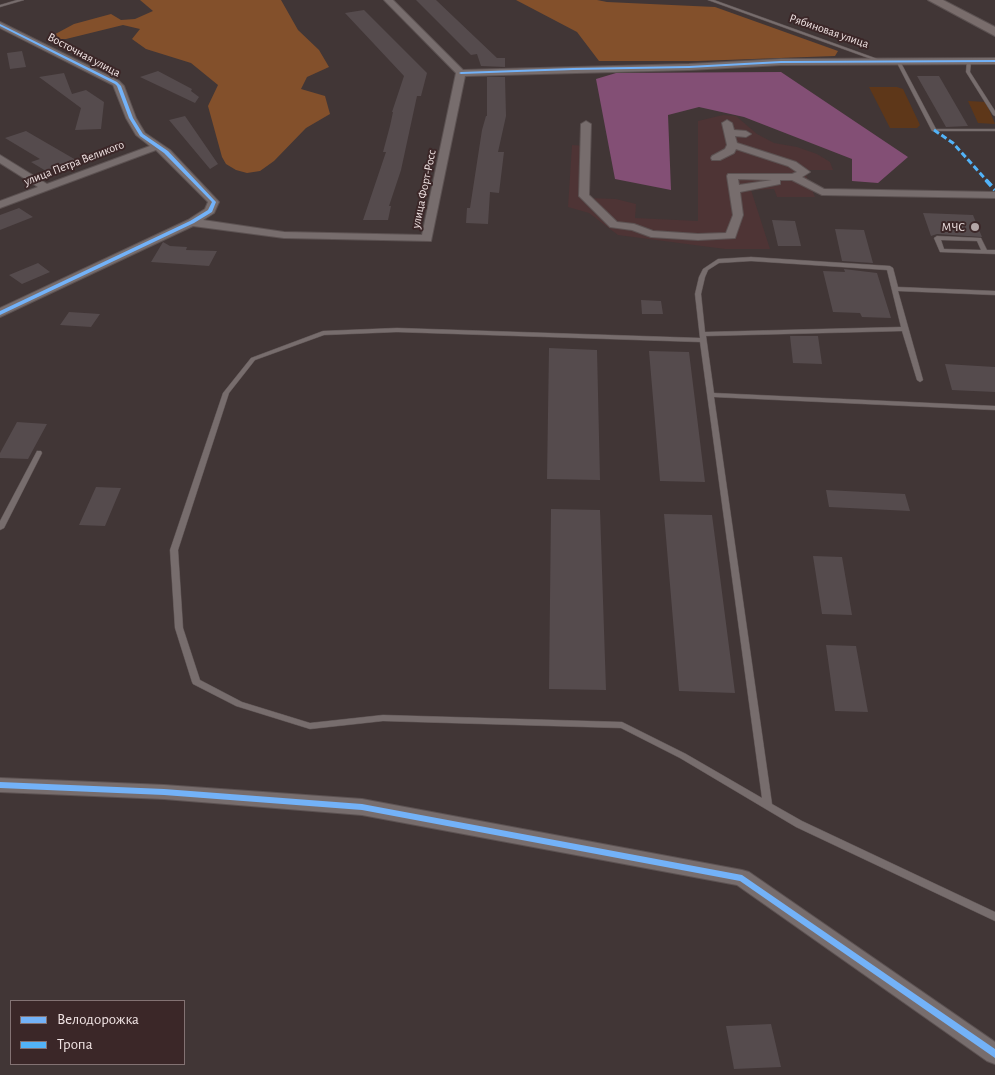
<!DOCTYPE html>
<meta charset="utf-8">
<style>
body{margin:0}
#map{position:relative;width:995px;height:1075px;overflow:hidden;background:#413636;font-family:"Alegreya Sans",sans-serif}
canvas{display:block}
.legend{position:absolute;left:10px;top:1000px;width:175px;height:65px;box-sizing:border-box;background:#3b2728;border:1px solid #837273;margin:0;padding:6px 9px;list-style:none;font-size:15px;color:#f0e3e3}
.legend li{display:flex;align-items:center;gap:10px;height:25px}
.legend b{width:25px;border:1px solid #837273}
</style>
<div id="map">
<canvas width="995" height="1075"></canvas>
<ul class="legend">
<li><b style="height:6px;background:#73b2f8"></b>Велодорожка</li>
<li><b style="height:6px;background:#52b3f8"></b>Тропа</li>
</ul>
</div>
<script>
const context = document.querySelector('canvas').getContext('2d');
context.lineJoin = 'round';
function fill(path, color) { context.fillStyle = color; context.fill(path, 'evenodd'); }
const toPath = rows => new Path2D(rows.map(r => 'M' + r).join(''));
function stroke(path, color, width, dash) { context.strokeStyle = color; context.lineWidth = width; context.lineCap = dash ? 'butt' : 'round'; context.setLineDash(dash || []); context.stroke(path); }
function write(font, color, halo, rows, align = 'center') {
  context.font = font + ' "Alegreya Sans",sans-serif'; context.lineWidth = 4; context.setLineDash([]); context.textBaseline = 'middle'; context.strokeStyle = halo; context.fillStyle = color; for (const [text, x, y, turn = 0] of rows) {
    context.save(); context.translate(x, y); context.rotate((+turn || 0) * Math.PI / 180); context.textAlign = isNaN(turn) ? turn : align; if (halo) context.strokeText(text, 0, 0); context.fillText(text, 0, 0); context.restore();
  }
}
fill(toPath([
 [723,115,736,116,757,134,774,143,797,147,817,154,830,162,833,170,804,170,815,197,777,197,774,189,751,190,770,249,725,249,618,235,589,213,568,207,572,145,588,146,586,198,616,199,636,204,635,218,698,221,698,121]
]), '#4e3435');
fill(toPath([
 [869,87,897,87,903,89,920,125,917,128,890,128],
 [968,101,986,102,995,124,978,123]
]), '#5e3719');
fill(toPath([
 [140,0,281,0,298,30,319,50,329,67,307,77,301,89,325,96,330,114,306,128,274,161,260,171,247,173,236,170,226,164,222,157,208,106,218,85,191,63,146,49,132,39,140,29,123,25,66,39,46,39,74,24,111,14,121,20,135,19,153,11],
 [516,0,597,0,607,2,715,7,838,51,835,56,698,61,599,61,577,32]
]), '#83502b');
fill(toPath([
 [781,72,908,157,878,183,852,181,852,159,744,117,699,107,668,115,671,190,615,179,596,79,616,73]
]), '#834f75');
fill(toPath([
 [416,0,436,0,497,58,505,58,505,67,481,66,477,54,471,55],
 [364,10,427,73,421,96,417,96,401,170,389,206,391,206,388,220,363,220,386,152,383,152,390,126,393,112,392,112,404,76,345,13],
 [22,51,26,67,10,69,7,53],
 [158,71,192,89,191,91,199,97,195,103,140,77],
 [64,73,72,94,86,90,104,102,101,129,75,130,81,108,39,77],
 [917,76,939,76,968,126,946,127],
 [487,77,505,77,506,116,498,152,504,152,499,193,490,192,488,224,466,223,467,208,470,208,482,130,486,116,487,116],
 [185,116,218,164,210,169,169,120],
 [26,131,76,160,46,171,31,162,40,159,5,138],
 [19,208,33,217,0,230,0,215],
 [923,213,973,215,982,237,937,234,931,236],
 [772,220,795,221,801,246,778,246],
 [835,229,864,230,873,263,842,261],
 [163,242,170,246,187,247,186,250,217,251,209,266,151,262],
 [38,263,50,272,22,284,9,275],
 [844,269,877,273,891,318,862,317,860,313,833,312,823,271,845,272],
 [641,300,661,301,663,314,642,314],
 [69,312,100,314,91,327,60,325],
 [790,336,818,336,822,364,793,363],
 [549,348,597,350,600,480,547,479],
 [649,351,689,352,705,482,660,481],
 [945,364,995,367,995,392,952,390],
 [17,422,47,424,28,459,0,458,0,453],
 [96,487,121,488,105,526,79,525],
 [826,490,905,494,910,511,829,507],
 [551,509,600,510,606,690,549,689],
 [664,514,712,515,735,693,679,691],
 [813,556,842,557,852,615,822,614],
 [826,645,856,646,868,712,835,711],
 [771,1024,781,1067,734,1069,726,1026]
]), '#554b4d');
const service = toPath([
 [17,0,24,0,0,7,0,5,17,0],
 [708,0,714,0,886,62,882,63,708,0],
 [896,60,900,61,936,129,995,129,995,131,932,131,896,61,896,60],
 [967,60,971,61,970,72,995,111,995,116,993,115,966,72,967,60],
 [937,236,981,238,987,250,995,250,995,254,940,252,934,238,937,236],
 [941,240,977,241,981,250,944,249,941,240],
 [751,257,890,266,893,268,898,287,995,291,995,295,898,291,923,380,920,382,917,380,902,331,706,336,714,393,995,406,995,410,714,397,772,804,802,821,995,912,995,921,796,827,680,758,621,728,383,721,310,729,236,706,193,684,192,682,175,628,170,550,223,393,251,358,323,331,397,328,700,338,695,294,699,277,703,269,718,259,751,257],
 [751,261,887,270,901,327,705,332,701,294,705,277,708,270,719,263,751,261],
 [397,332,700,342,762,798,686,754,622,722,383,715,310,723,242,702,200,680,183,628,178,550,229,393,255,360,324,335,397,332],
 [37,451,41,451,42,453,4,528,0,530,0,521,37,451]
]);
const minor = toPath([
 [384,0,393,0,463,70,689,64,781,59,995,58,995,64,781,65,689,70,465,76,431,241,284,238,193,226,0,317,0,308,188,220,205,209,208,202,156,150,0,208,0,201,38,187,0,163,0,155,47,184,150,146,136,135,126,118,113,85,0,28,0,22,119,81,124,86,136,118,145,133,170,150,219,202,214,213,203,220,284,232,422,235,456,73,384,0],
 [727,120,732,123,734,130,746,131,751,134,746,137,735,136,737,143,796,162,810,172,802,177,824,189,995,192,995,198,822,195,792,180,780,180,780,184,740,192,743,215,735,238,698,240,651,237,632,230,610,227,579,196,581,124,586,121,591,124,589,195,617,222,634,224,653,231,698,234,726,233,733,215,727,176,728,174,792,174,797,172,788,166,736,149,734,153,720,160,712,160,711,158,712,156,725,149,727,145,722,123,727,120],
 [738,179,772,180,739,185,738,179],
 [0,778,164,785,362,799,742,870,749,872,995,1042,995,1064,987,1061,737,885,362,815,164,799,0,792,0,778]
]);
const secondary = toPath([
 [928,0,943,0,995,27,995,36,928,0]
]);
stroke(service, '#5c5252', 1);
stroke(minor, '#5c5252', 2);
stroke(secondary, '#5c5252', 2);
fill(service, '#776d6d');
fill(minor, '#776d6d');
fill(secondary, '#796d6c');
stroke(toPath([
 [934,130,953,143,988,182]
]), '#52b3f8', 3, [6, 3]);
stroke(toPath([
 [986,180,995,190]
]), '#52b3f8', 4, [8, 4]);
fill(toPath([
 [0,24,117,82,121,86,133,118,143,134,168,151,216,202,212,212,194,223,0,315,0,311,190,221,208,210,212,202,164,153,140,136,129,118,117,86,115,84,0,26,0,24],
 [995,60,995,62,781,63,689,68,573,70,461,74,459,73,461,72,573,68,689,66,781,61,995,60],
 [0,782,164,789,362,804,742,875,995,1049,995,1058,740,881,362,810,164,795,0,788,0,782]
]), '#73b2f8');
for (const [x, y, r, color] of [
 [975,227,5,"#b3a6a6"]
]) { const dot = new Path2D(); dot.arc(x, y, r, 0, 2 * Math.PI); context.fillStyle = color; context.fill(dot); stroke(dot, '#3b2728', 2); }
write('12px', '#f0e3e3', '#3b2728', [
 ["Рябиновая улица",829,31,19],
 ["Восточная улица",84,55,28],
 ["улица Петра Великого",74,163,-21],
 ["улица Форт-Росс",424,189,-78]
]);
write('12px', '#f0e3e3', '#3b2728', [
 ["МЧС",965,227]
], 'right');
</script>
